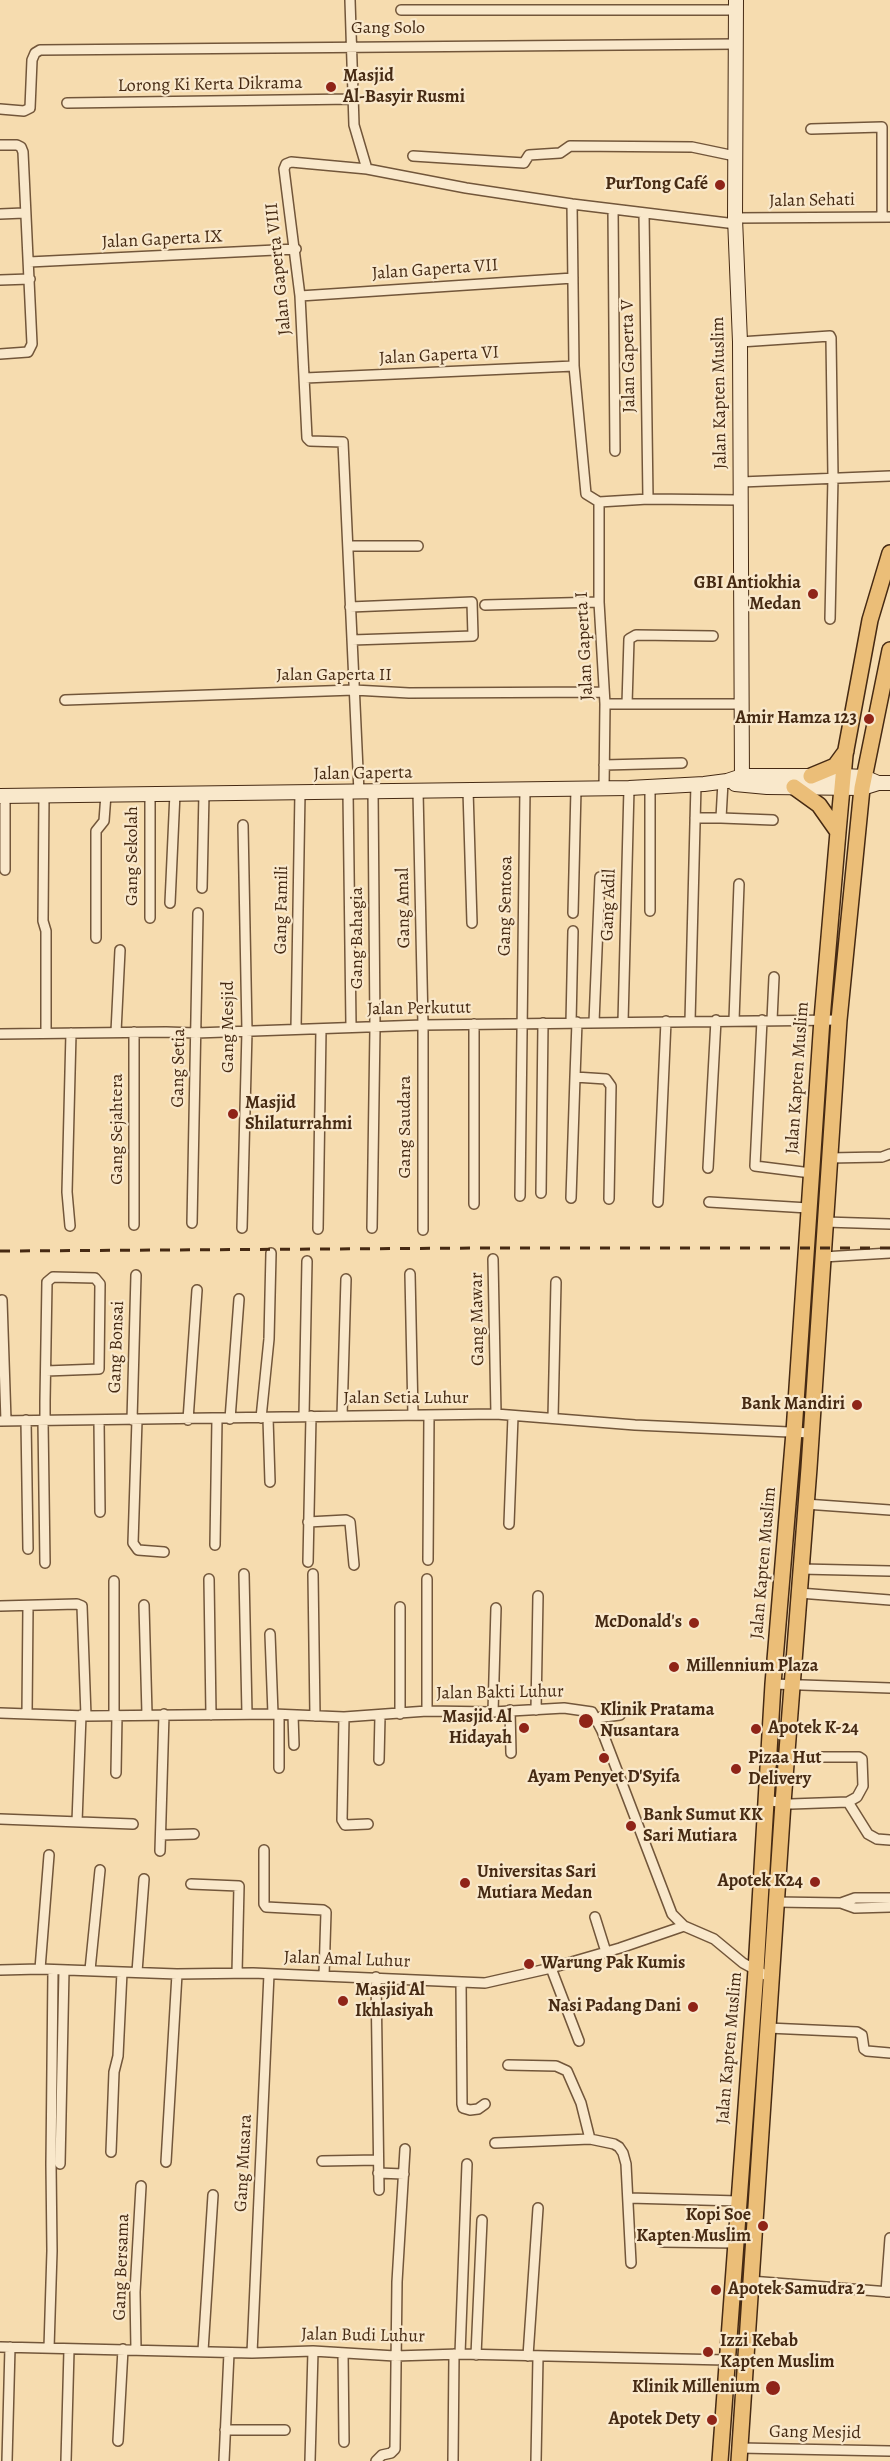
<!DOCTYPE html>
<meta charset="utf-8">
<style>
body{margin:0}
canvas{display:block;background:#f6dcaf}
</style>
<canvas width="890" height="2461"></canvas>
<script>
const context = document.querySelector('canvas').getContext('2d');
context.lineJoin = 'round';
const toPath = rows => new Path2D(rows.map(r => 'M' + r).join(''));
function stroke(path, color, width, dash) { context.strokeStyle = color; context.lineWidth = width; context.lineCap = dash ? 'butt' : 'round'; context.setLineDash(dash || []); context.stroke(path); }
function write(font, color, halo, rows, align = 'center') {
  context.font = font + ' Alegreya,serif'; context.lineWidth = 4.5; context.setLineDash([]); context.textBaseline = 'middle'; context.strokeStyle = halo; context.fillStyle = color; for (const [text, x, y, turn = 0] of rows) {
    context.save(); context.translate(x, y); context.rotate((+turn || 0) * Math.PI / 180); context.textAlign = isNaN(turn) ? turn : align; if (halo) context.strokeText(text, 0, 0); context.fillText(text, 0, 0); context.restore();
  }
}
const street = toPath([
 [350,0,354,125,367,169],
 [401,10,736,10],
 [67,103,353,99],
 [0,109,24,111,30,108,32,60,35,53,40,50,736,44],
 [811,129,882,127,882,216],
 [0,145,17,145,21,147,23,152,32,344,28,352,0,354],
 [413,156,524,163,529,155,560,153,570,146,692,147,735,156],
 [572,204,574,366,586,494,599,502,648,499,741,500],
 [613,209,615,451],
 [644,213,648,499],
 [0,214,24,213],
 [735,218,890,217],
 [29,262,296,249],
 [0,280,30,279],
 [300,296,573,278],
 [740,342,830,336,831,338,833,477,830,619],
 [305,378,574,366],
 [741,482,890,476],
 [599,502,599,602,605,704,604,788],
 [348,546,418,546],
 [485,605,599,602],
 [350,607,472,602,473,636,352,640],
 [65,700,354,690,409,693,604,692],
 [605,704,741,704],
 [627,704,629,639,636,635,713,636],
 [604,765,682,763],
 [650,787,650,911],
 [468,790,472,923],
 [418,791,423,1025,423,1230],
 [348,792,351,1026],
 [359,792,343,442,310,441,307,438,300,296,284,169,286,164,291,162,367,169,466,188,572,204,736,224],
 [44,795,43,921,46,931,46,1033],
 [5,796,5,870],
 [695,818,721,818,723,782],
 [721,818,773,820],
 [202,888,204,793],
 [170,903,175,793],
 [573,913,576,789],
 [150,918,150,793],
 [96,938,96,831,104,821,106,794],
 [734,1020,739,884],
 [762,1020,755,1166,811,1173],
 [772,1020,774,977],
 [690,1021,696,784],
 [577,1022,575,1077,606,1079,611,1086,609,1199],
 [594,1022,600,877],
 [623,1022,629,788],
 [571,1023,573,931],
 [474,1024,474,1204],
 [296,1028,300,792],
 [116,1032,120,950],
 [134,1032,134,1225],
 [0,1034,166,1032,196,1033,423,1025,839,1020],
 [829,1158,882,1157,890,1154],
 [708,1168,716,1020],
 [541,1193,543,1023],
 [520,1196,525,789],
 [571,1198,575,1077],
 [658,1202,666,1021],
 [709,1202,808,1208],
 [825,1222,890,1224],
 [192,1223,198,913],
 [70,1226,67,1192,71,1033],
 [242,1228,247,1031,243,825],
 [372,1228,375,1028,373,791],
 [318,1229,321,1029],
 [823,1257,890,1253],
 [493,1259,496,1414],
 [410,1274,413,1415],
 [2,1300,6,1421],
 [304,1416,307,1261],
 [342,1416,346,1279],
 [261,1418,269,1339,271,1253],
 [268,1418,270,1482],
 [553,1418,556,1282],
 [230,1419,239,1299],
 [26,1420,28,1549],
 [45,1420,45,1401,47,1282,53,1277,95,1278,100,1284,99,1369,46,1371],
 [132,1420,136,1275],
 [137,1420,133,1543,138,1550,164,1552],
 [188,1420,197,1290],
 [0,1421,496,1414,635,1425,811,1433],
 [43,1421,45,1563],
 [99,1421,100,1512],
 [805,1504,890,1510],
 [308,1522,346,1520,350,1522,354,1565],
 [509,1524,513,1416],
 [215,1545,217,1419],
 [428,1560,429,1415],
 [308,1562,311,1416],
 [801,1569,890,1571],
 [244,1574,247,1714],
 [313,1574,315,1716],
 [209,1579,211,1715],
 [427,1579,427,1711],
 [114,1581,114,1715],
 [799,1593,890,1600],
 [144,1605,147,1714],
 [0,1606,77,1604,82,1606,86,1716],
 [270,1634,273,1714],
 [773,1684,890,1688],
 [510,1710,511,1753],
 [536,1710,538,1596],
 [493,1712,496,1608],
 [0,1713,86,1716,273,1714,344,1717,427,1711,493,1712,564,1708,592,1712,602,1731,672,1914,684,1926,714,1939,743,1963,771,1978],
 [27,1714,28,1606],
 [400,1714,400,1607],
 [279,1715,279,1768],
 [293,1715,294,1745],
 [344,1717,342,1820,345,1825,368,1824],
 [596,1718,620,1715],
 [379,1760,380,1716],
 [116,1773,117,1715],
 [765,1800,791,1804,848,1802,857,1797,863,1786,862,1759,859,1757,819,1757],
 [848,1802,868,1834,877,1839,890,1840],
 [0,1819,133,1824],
 [77,1822,81,1715],
 [161,1835,194,1834],
 [264,1850,264,1904,266,1907,323,1910,326,1912,324,1976],
 [160,1851,164,1714],
 [191,1884,239,1886,237,1973],
 [776,1902,841,1903,855,1908,890,1907],
 [841,1903,855,1898,890,1898],
 [595,1917,606,1952],
 [551,1968,579,2041],
 [40,1969,49,1855],
 [0,1970,40,1969,177,1974,253,1973,485,1983,551,1968,620,1948,684,1926],
 [90,1970,100,1870],
 [137,1972,144,1879],
 [376,1977,379,2190],
 [461,1982,462,2104,463,2108,470,2110,478,2109,485,2104],
 [768,2028,857,2032,862,2035,864,2049,867,2051,890,2053],
 [508,2065,556,2066,567,2071,581,2103,590,2139],
 [495,2143,590,2139,614,2144,619,2147,623,2153,626,2164,631,2263],
 [111,2152,114,2072,118,2056,122,1972],
 [322,2161,378,2160],
 [166,2162,177,1974],
 [60,2164,64,1970],
 [378,2173,404,2174],
 [629,2198,738,2201],
 [662,2242,735,2243],
 [750,2281,890,2292],
 [886,2292,890,2238],
 [0,2347,252,2353,313,2351,395,2356,460,2354,726,2360],
 [49,2348,52,2251,51,2164,53,1970],
 [136,2349,135,2292,141,2186],
 [203,2351,213,2195],
 [252,2353,269,1974],
 [343,2353,344,2442],
 [460,2354,467,2164],
 [476,2355,482,2220],
 [528,2356,538,2208],
 [225,2430,285,2430],
 [118,2441,123,2349],
 [740,2448,890,2451],
 [7,2461,10,2347],
 [66,2461,69,2350],
 [224,2461,229,2353],
 [310,2461,313,2351],
 [376,2461,382,2455,391,2453,395,2449,397,2282,405,2149],
 [453,2461,454,2354],
 [536,2461,538,2357]
]);
const secondary = toPath([
 [736,0,735,218,740,342,742,784],
 [735,784,767,787,862,788,878,783,890,783],
 [0,796,629,788,704,784,727,781,742,776,844,776,864,777,878,783]
]);
const primary = toPath([
 [811,776,835,766,846,751],
 [794,787,819,805,838,832],
 [720,2461,756,1970,773,1684,794,1432,822,1019,838,832,845,755,870,620,890,553],
 [739,2461,783,1803,809,1468,839,1020,862,788,890,650]
]);
stroke(street, '#72563a', 12);
stroke(secondary, '#462a13', 16);
stroke(primary, '#462a13', 18);
stroke(street, '#f9e8cb', 9);
stroke(secondary, '#f9e8cb', 14);
stroke(primary, '#ebbe78', 15);
stroke(toPath([
 [0,1251,480,1248,890,1248]
]), '#462a13', 3, [10, 10]);
for (const [x, y, r, color] of [
 [331,87,6,"#8f2418"],
 [720,185,6,"#8f2418"],
 [813,594,6,"#8f2418"],
 [869,719,6,"#8f2418"],
 [233,1114,6,"#8f2418"],
 [857,1405,6,"#8f2418"],
 [694,1623,6,"#8f2418"],
 [674,1667,6,"#8f2418"],
 [586,1721,8,"#8f2418"],
 [524,1728,6,"#8f2418"],
 [756,1729,6,"#8f2418"],
 [604,1758,6,"#8f2418"],
 [736,1769,6,"#8f2418"],
 [631,1826,6,"#8f2418"],
 [815,1882,6,"#8f2418"],
 [465,1883,6,"#8f2418"],
 [529,1964,6,"#8f2418"],
 [343,2001,6,"#8f2418"],
 [693,2007,6,"#8f2418"],
 [763,2226,6,"#8f2418"],
 [716,2290,6,"#8f2418"],
 [708,2352,6,"#8f2418"],
 [773,2388,8,"#8f2418"],
 [712,2420,6,"#8f2418"]
]) { const dot = new Path2D(); dot.arc(x, y, r, 0, 2 * Math.PI); context.fillStyle = color; context.fill(dot); stroke(dot, '#f9e8cb', 2); }
write('18px', '#462a13', '#f9e8cb', [
 ["Gang Solo",388,29],
 ["Lorong Ki Kerta Dikrama",210,85,-1],
 ["Jalan Sehati",812,201,-1],
 ["Jalan Gaperta IX",162,240,-3],
 ["Jalan Gaperta VIII",279,269,-96],
 ["Jalan Gaperta VII",435,270,-4],
 ["Jalan Gaperta VI",439,356,-3],
 ["Jalan Gaperta V",629,356,-91],
 ["Jalan Kapten Muslim",720,393,-91],
 ["Jalan Gaperta I",585,646,-93],
 ["Jalan Gaperta II",334,676],
 ["Jalan Gaperta",363,774,-1],
 ["Gang Sekolah",133,856,-90],
 ["Gang Adil",609,905,-88],
 ["Gang Sentosa",506,906,-89],
 ["Gang Amal",404,908,-91],
 ["Gang Famili",282,910,-89],
 ["Gang Bahagia",358,938,-90],
 ["Jalan Perkutut",419,1009,-1],
 ["Gang Mesjid",229,1027,-90],
 ["Gang Setia",179,1068,-89],
 ["Jalan Kapten Muslim",798,1078,-86],
 ["Gang Saudara",406,1127,-90],
 ["Gang Sejahtera",118,1129,-90],
 ["Gang Mawar",478,1319,-91],
 ["Gang Bonsai",117,1347,-88],
 ["Jalan Setia Luhur",406,1399],
 ["Jalan Kapten Muslim",764,1563,-85],
 ["Jalan Bakti Luhur",500,1693,-1],
 ["Jalan Amal Luhur",347,1960,2],
 ["Jalan Kapten Muslim",730,2048,-85],
 ["Gang Musara",244,2163,-87],
 ["Gang Bersama",122,2267,-88],
 ["Jalan Budi Luhur",363,2336,1],
 ["Gang Mesjid",815,2433,1]
]);
write('bold 18px', '#462a13', '#f9e8cb', [
 ["Masjid",343,77],
 ["Al-Basyir Rusmi",343,98],
 ["PurTong Café",708,185,"right"],
 ["GBI Antiokhia",801,584,"right"],
 ["Medan",801,605,"right"],
 ["Amir Hamza 123",857,719,"right"],
 ["Masjid",245,1104],
 ["Shilaturrahmi",245,1125],
 ["Bank Mandiri",845,1405,"right"],
 ["McDonald's",682,1623,"right"],
 ["Millennium Plaza",686,1667],
 ["Klinik Pratama",600,1711],
 ["Nusantara",600,1732],
 ["Masjid Al",512,1718,"right"],
 ["Hidayah",512,1739,"right"],
 ["Apotek K-24",768,1729],
 ["Pizaa Hut",748,1759],
 ["Delivery",748,1780],
 ["Ayam Penyet D'Syifa",604,1778,"center"],
 ["Bank Sumut KK",643,1816],
 ["Sari Mutiara",643,1837],
 ["Universitas Sari",477,1873],
 ["Mutiara Medan",477,1894],
 ["Apotek K24",803,1882,"right"],
 ["Warung Pak Kumis",541,1964],
 ["Masjid Al",355,1991],
 ["Ikhlasiyah",355,2012],
 ["Nasi Padang Dani",681,2007,"right"],
 ["Kopi Soe",751,2216,"right"],
 ["Kapten Muslim",751,2237,"right"],
 ["Apotek Samudra 2",728,2290],
 ["Izzi Kebab",720,2342],
 ["Kapten Muslim",720,2363],
 ["Klinik Millenium",760,2388,"right"],
 ["Apotek Dety",700,2420,"right"]
], 'left');
</script>
